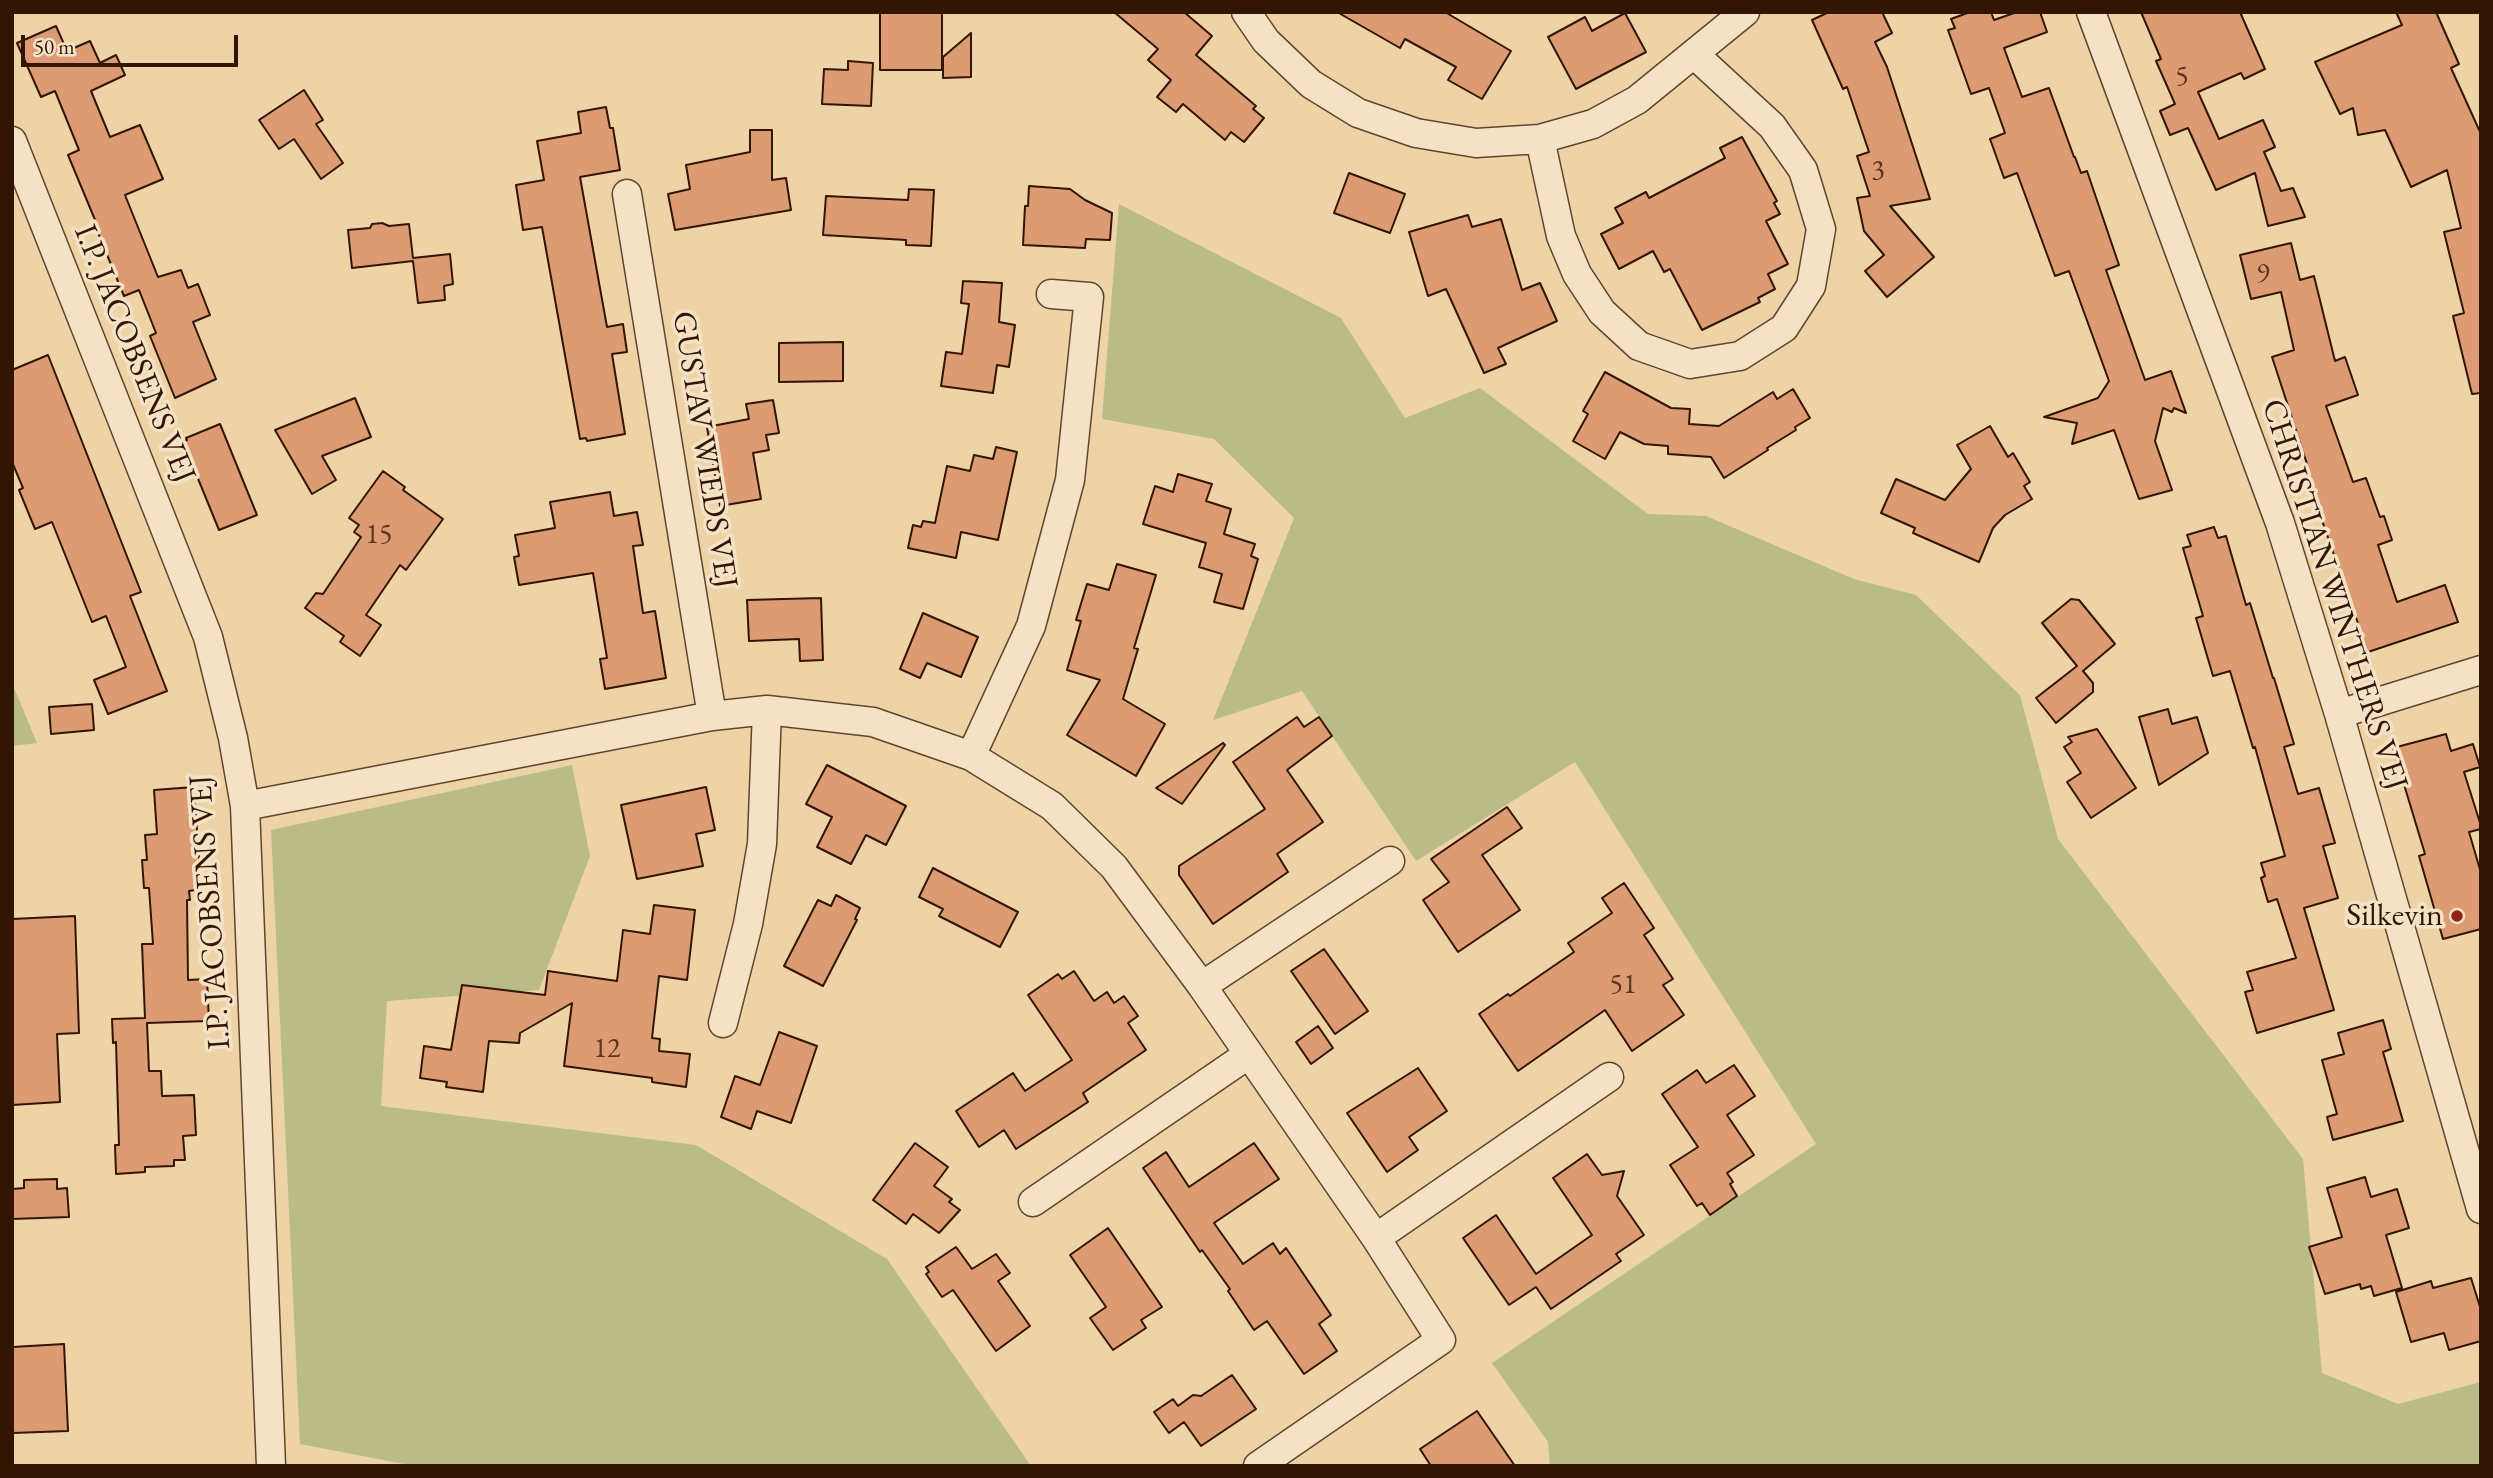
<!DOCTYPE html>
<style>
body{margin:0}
#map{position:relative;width:2493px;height:1478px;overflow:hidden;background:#eed3a7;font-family:"EB Garamond",serif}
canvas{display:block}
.frame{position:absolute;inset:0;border:14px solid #331503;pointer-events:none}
.scale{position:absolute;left:21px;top:35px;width:217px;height:32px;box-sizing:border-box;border:4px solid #331503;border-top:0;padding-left:9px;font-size:21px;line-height:24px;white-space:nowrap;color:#331503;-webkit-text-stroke:5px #f4e2c6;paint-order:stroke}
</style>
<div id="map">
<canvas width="2493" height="1478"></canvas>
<div class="frame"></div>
<div class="scale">50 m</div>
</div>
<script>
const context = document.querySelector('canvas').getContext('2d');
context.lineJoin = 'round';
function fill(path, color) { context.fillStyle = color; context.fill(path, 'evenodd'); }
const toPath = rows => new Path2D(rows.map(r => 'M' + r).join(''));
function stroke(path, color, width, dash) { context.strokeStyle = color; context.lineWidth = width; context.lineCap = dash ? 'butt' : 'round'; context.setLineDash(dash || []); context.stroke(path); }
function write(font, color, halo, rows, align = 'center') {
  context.font = font + ' "EB Garamond",serif'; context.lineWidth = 7; context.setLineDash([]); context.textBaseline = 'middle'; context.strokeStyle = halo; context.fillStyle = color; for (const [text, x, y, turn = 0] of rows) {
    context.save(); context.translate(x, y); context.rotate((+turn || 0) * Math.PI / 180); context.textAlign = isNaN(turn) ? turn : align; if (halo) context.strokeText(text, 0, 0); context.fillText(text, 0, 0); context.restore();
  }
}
fill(toPath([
 [1119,204,1341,318,1405,418,1480,388,1648,514,1706,516,1854,579,1916,595,2020,695,2058,839,2303,1159,2322,1373,2398,1404,2481,1382,2481,1466,1550,1466,1548,1442,1492,1363,1816,1144,1575,762,1416,861,1302,691,1213,720,1294,518,1214,439,1102,419],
 [12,683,37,743,12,746],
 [572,765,590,856,539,990,387,1001,381,1106,696,1145,887,1259,1031,1466,415,1466,300,1444,271,830]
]), '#b9bc87');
const building = toPath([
 [880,12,942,12,942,70,880,70,880,12],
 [1114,12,1184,12,1212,36,1196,55,1256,106,1253,109,1264,118,1244,142,1231,132,1225,140,1183,104,1176,112,1157,97,1171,80,1148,60,1158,49,1114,12],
 [1337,12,1445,12,1511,51,1482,99,1448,80,1456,67,1405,39,1400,48,1337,12],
 [1829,12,1882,12,1892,33,1875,42,1887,67,1930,199,1890,206,1934,257,1887,297,1865,271,1884,255,1864,231,1857,198,1870,196,1857,156,1869,152,1847,87,1843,89,1812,20,1829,12],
 [1970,12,1991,12,1994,20,2017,12,2040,12,2047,32,2004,48,2022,97,2049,88,2074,157,2075,157,2081,173,2087,171,2119,265,2106,270,2145,380,2171,371,2186,413,2174,408,2172,412,2163,408,2155,441,2172,490,2139,499,2114,430,2072,444,2077,423,2044,417,2098,398,2109,381,2069,271,2055,276,2017,173,2004,178,1990,139,2005,133,1989,88,1971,94,1948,30,1955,28,1951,19,1970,12],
 [2141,12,2240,12,2265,69,2244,79,2241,73,2198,92,2219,139,2263,120,2275,147,2264,152,2281,191,2293,188,2305,217,2268,226,2255,173,2216,190,2188,128,2170,135,2160,111,2175,104,2156,61,2161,59,2141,12],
 [2396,12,2436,12,2459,64,2451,68,2481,134,2481,393,2472,394,2453,316,2464,313,2444,232,2461,228,2447,170,2411,187,2385,130,2358,135,2353,108,2340,114,2315,62,2402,25,2396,12],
 [1625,13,1646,52,1576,89,1548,37,1585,17,1592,31,1625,13],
 [56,26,67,51,90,41,100,63,116,55,125,75,91,91,110,137,140,125,163,179,125,195,158,277,181,270,188,288,198,284,210,315,193,322,216,379,175,398,150,336,156,333,139,290,124,296,96,228,98,227,68,155,79,150,55,91,41,97,17,43,56,26],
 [971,33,971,77,943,78,943,57,971,33],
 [848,61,873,63,871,106,822,104,824,69,848,70,848,61],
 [304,90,323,120,316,124,343,163,321,179,294,139,279,149,259,120,304,90],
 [606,107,610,128,613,128,620,170,580,177,607,327,623,324,627,352,612,354,625,434,587,441,586,438,580,439,542,227,523,230,516,185,544,180,537,141,581,133,578,112,606,107],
 [750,130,772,130,772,180,786,178,791,210,675,230,668,194,690,189,686,165,750,152,750,130],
 [1742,137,1777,201,1774,203,1780,214,1766,221,1788,264,1768,274,1775,289,1758,298,1760,302,1702,330,1670,269,1664,272,1653,251,1619,269,1601,234,1623,223,1615,208,1646,192,1649,198,1725,158,1720,148,1742,137],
 [1349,173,1405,194,1390,233,1334,213,1349,173],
 [1029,186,1070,189,1085,200,1112,213,1110,240,1086,239,1085,248,1023,245,1025,206,1028,206,1029,186],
 [909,189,934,190,931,246,906,245,906,240,823,235,826,196,908,200,909,189],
 [1468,215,1472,227,1501,219,1522,290,1540,283,1557,321,1498,348,1506,364,1484,373,1446,289,1428,296,1409,232,1468,215],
 [382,223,389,226,409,224,413,258,450,254,453,284,444,286,445,300,418,303,413,261,352,268,348,230,370,228,372,224,382,223],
 [2291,243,2300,280,2314,276,2335,361,2345,357,2358,395,2326,406,2353,482,2366,478,2380,517,2384,516,2392,540,2378,545,2397,602,2445,585,2458,622,2368,652,2304,469,2308,467,2272,357,2294,350,2281,292,2251,299,2240,255,2291,243],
 [963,281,1002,283,999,322,1015,325,1009,367,997,365,993,393,941,386,946,352,962,354,969,304,961,303,963,281],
 [843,342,843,381,779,382,779,343,843,342],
 [48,355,141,592,130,596,167,691,108,714,94,680,126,667,106,616,92,622,52,522,35,529,19,490,23,488,12,462,12,370,48,355],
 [1605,372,1671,408,1690,409,1689,424,1719,426,1773,392,1777,399,1793,389,1810,418,1795,427,1796,430,1767,448,1768,450,1724,478,1711,457,1668,454,1668,446,1644,444,1620,432,1605,459,1573,441,1588,414,1583,411,1605,372],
 [355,398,371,437,322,456,336,480,312,494,275,430,355,398],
 [773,400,779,433,766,435,769,450,753,453,761,499,720,506,707,427,749,419,746,404,773,400],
 [220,424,257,515,219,530,183,442,187,440,186,438,220,424],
 [1990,426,2008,457,2013,453,2030,482,2024,486,2032,499,2005,515,1993,528,1979,562,1913,533,1915,528,1881,513,1896,479,1945,500,1971,469,1957,445,1990,426],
 [996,447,1017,452,998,540,961,532,956,558,908,548,913,525,921,527,923,521,935,523,947,466,970,471,974,455,993,459,996,447],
 [383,471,405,487,403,490,443,519,406,570,400,565,366,615,381,625,360,656,340,642,344,636,305,608,316,593,323,594,361,537,354,532,359,525,349,518,383,471],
 [1178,474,1212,484,1206,501,1231,509,1224,534,1255,544,1251,556,1258,559,1243,609,1214,602,1222,574,1199,567,1206,543,1143,524,1155,486,1173,492,1178,474],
 [610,492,614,516,637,512,643,545,633,546,643,613,655,611,666,678,605,689,600,659,607,658,593,573,519,585,514,557,519,556,515,535,555,528,550,502,610,492],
 [2214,527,2218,538,2226,536,2246,605,2250,603,2273,678,2274,678,2294,744,2284,747,2298,794,2319,788,2335,843,2323,846,2338,898,2304,908,2334,1010,2257,1033,2245,992,2253,990,2247,972,2296,958,2277,899,2268,902,2261,878,2265,876,2261,863,2285,856,2255,747,2253,748,2230,671,2213,676,2196,618,2203,616,2183,548,2191,546,2187,535,2214,527],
 [1117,564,1156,575,1134,648,1138,649,1123,699,1165,724,1136,776,1067,735,1100,680,1067,670,1081,621,1076,620,1087,584,1109,590,1117,564],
 [821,598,823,660,800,661,799,639,749,641,747,600,821,598],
 [2071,599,2079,600,2115,644,2083,671,2093,683,2093,692,2056,723,2036,698,2077,666,2042,623,2071,599],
 [923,613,978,637,961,677,927,663,920,678,900,669,923,613],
 [92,704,94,730,51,734,49,707,92,704],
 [2168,709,2172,724,2197,717,2208,753,2159,785,2139,717,2168,709],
 [1297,717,1304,727,1319,717,1332,736,1287,770,1323,822,1277,854,1288,872,1213,924,1179,875,1179,866,1265,809,1233,762,1297,717],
 [2097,729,2136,788,2091,818,2067,782,2081,773,2064,747,2072,742,2068,737,2097,729],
 [2446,734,2451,751,2473,744,2480,767,2464,772,2481,826,2481,829,2469,832,2481,873,2481,929,2443,939,2419,856,2425,854,2393,748,2446,734],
 [1223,743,1225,745,1182,804,1156,788,1223,743],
 [827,765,906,806,886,845,866,835,851,864,817,847,832,817,806,804,827,765],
 [194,787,201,889,189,891,190,900,187,900,188,980,207,979,209,1021,147,1023,149,1071,161,1071,162,1096,194,1095,196,1135,183,1136,185,1160,174,1160,174,1166,145,1167,145,1172,116,1174,115,1145,119,1145,116,1042,113,1043,112,1019,145,1018,142,944,153,944,149,888,144,888,142,860,147,860,145,835,157,834,154,790,194,787],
 [706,787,715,830,696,834,703,866,637,879,621,805,706,787],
 [1507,807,1522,828,1482,855,1520,910,1458,952,1423,900,1449,882,1431,859,1507,807],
 [933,868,1018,912,1000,947,939,916,943,909,919,897,933,868],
 [1624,883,1654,928,1644,935,1673,979,1663,985,1684,1015,1632,1051,1605,1010,1518,1071,1479,1014,1508,994,1510,996,1574,952,1568,943,1612,913,1602,898,1624,883],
 [836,895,860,908,855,919,857,920,823,986,784,966,818,900,831,906,836,895],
 [654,905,695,910,687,980,659,976,652,1038,660,1039,659,1051,690,1054,686,1087,652,1082,652,1078,564,1066,572,1003,520,1033,519,1043,489,1041,483,1092,446,1087,447,1082,420,1078,424,1046,451,1050,462,985,545,995,548,971,617,981,623,930,650,934,654,905],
 [75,916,79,1033,57,1034,60,1102,12,1105,12,919,75,916],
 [1324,949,1368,1011,1335,1034,1291,971,1324,949],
 [1074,971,1094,1001,1107,992,1114,1003,1124,996,1138,1016,1128,1023,1146,1050,1083,1093,1088,1102,1016,1149,1004,1130,979,1147,956,1111,1013,1073,1025,1091,1072,1060,1028,995,1058,974,1062,979,1074,971],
 [2383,1020,2391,1049,2383,1052,2403,1121,2333,1140,2327,1117,2337,1114,2322,1060,2344,1054,2338,1033,2383,1020],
 [1318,1026,1333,1048,1311,1064,1296,1042,1318,1026],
 [779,1032,817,1046,791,1123,757,1111,751,1129,721,1117,735,1076,760,1085,779,1032],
 [1734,1065,1755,1096,1727,1115,1754,1155,1727,1173,1733,1182,1730,1184,1737,1196,1710,1215,1702,1203,1697,1206,1670,1165,1698,1147,1662,1094,1697,1070,1706,1083,1734,1065],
 [1418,1068,1447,1111,1409,1137,1418,1150,1387,1172,1347,1113,1418,1068],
 [915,1143,948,1167,934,1186,952,1199,949,1202,960,1210,939,1233,913,1214,906,1224,873,1200,915,1143],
 [1254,1143,1279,1179,1214,1223,1243,1264,1273,1243,1280,1254,1286,1248,1331,1315,1319,1324,1337,1351,1304,1374,1267,1321,1254,1330,1228,1291,1230,1289,1202,1250,1200,1252,1143,1168,1166,1152,1189,1187,1254,1143],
 [1587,1154,1602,1175,1624,1171,1617,1196,1644,1235,1616,1254,1621,1261,1551,1309,1536,1287,1509,1305,1463,1238,1496,1215,1536,1274,1592,1235,1553,1178,1587,1154],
 [2365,1177,2371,1197,2397,1189,2409,1228,2386,1235,2402,1288,2374,1296,2371,1286,2361,1289,2360,1284,2325,1294,2309,1247,2342,1237,2327,1188,2365,1177],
 [57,1179,57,1189,67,1188,69,1217,12,1219,12,1189,24,1188,24,1180,57,1179],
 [1108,1228,1162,1307,1141,1320,1146,1328,1113,1350,1090,1318,1106,1307,1070,1255,1108,1228],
 [956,1247,972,1269,996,1254,1010,1273,998,1281,1030,1326,996,1351,953,1290,942,1297,926,1274,929,1272,926,1267,956,1247],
 [2471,1278,2481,1310,2481,1341,2449,1350,2444,1333,2411,1342,2396,1292,2431,1281,2433,1288,2471,1278],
 [64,1344,68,1431,12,1433,12,1347,64,1344],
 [1232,1375,1256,1409,1201,1446,1184,1422,1169,1433,1154,1412,1173,1399,1178,1406,1193,1395,1201,1396,1232,1375],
 [1477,1411,1515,1466,1431,1466,1420,1449,1477,1411]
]);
fill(building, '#dc9b73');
stroke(building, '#331503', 2);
const street = toPath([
 [1246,12,1266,41,1311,84,1358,113,1416,133,1476,143,1540,139,1593,124,1637,100,1745,12],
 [2091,12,2280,523,2339,714,2481,1209],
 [1540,139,1561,236,1577,274,1602,312,1639,346,1690,364,1740,356,1784,328,1811,286,1821,229,1803,170,1772,126,1695,55],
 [12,141,208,637,233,738,245,806,271,1466],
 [627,194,712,716],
 [2339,714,2481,670],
 [971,756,1031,626,1070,480,1089,297,1051,294],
 [245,806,712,716,767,710,873,722,971,756,1052,806,1114,867,1202,986,1376,1238,1441,1340,1258,1466],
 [1202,986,1390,861],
 [723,1023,748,924,762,844,767,710],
 [1033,1202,1249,1054],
 [1376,1238,1609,1077]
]);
stroke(street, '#62442c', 31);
stroke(street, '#f4e2c6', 28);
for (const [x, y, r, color] of [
 [2457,916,7,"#8f2418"]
]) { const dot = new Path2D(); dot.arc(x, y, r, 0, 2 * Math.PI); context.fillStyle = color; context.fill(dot); stroke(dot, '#f4e2c6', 2.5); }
write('28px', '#5d361f', null, [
 ["5",2182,77],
 ["3",1878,171],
 ["9",2263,274],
 ["15",379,535],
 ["51",1623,985],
 ["12",607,1049]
]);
write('32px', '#331503', '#f4e2c6', [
 ["I.P. JACOBSENS VEJ",134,354,68],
 ["GUSTAV WIEDS VEJ",704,450,81],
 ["CHRISTIAN WINTHERS VEJ",2334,595,72],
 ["I.P. JACOBSENS VEJ",211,912,-94]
]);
write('32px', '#331503', '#f4e2c6', [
 ["Silkevin",2443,916]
], 'right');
</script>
